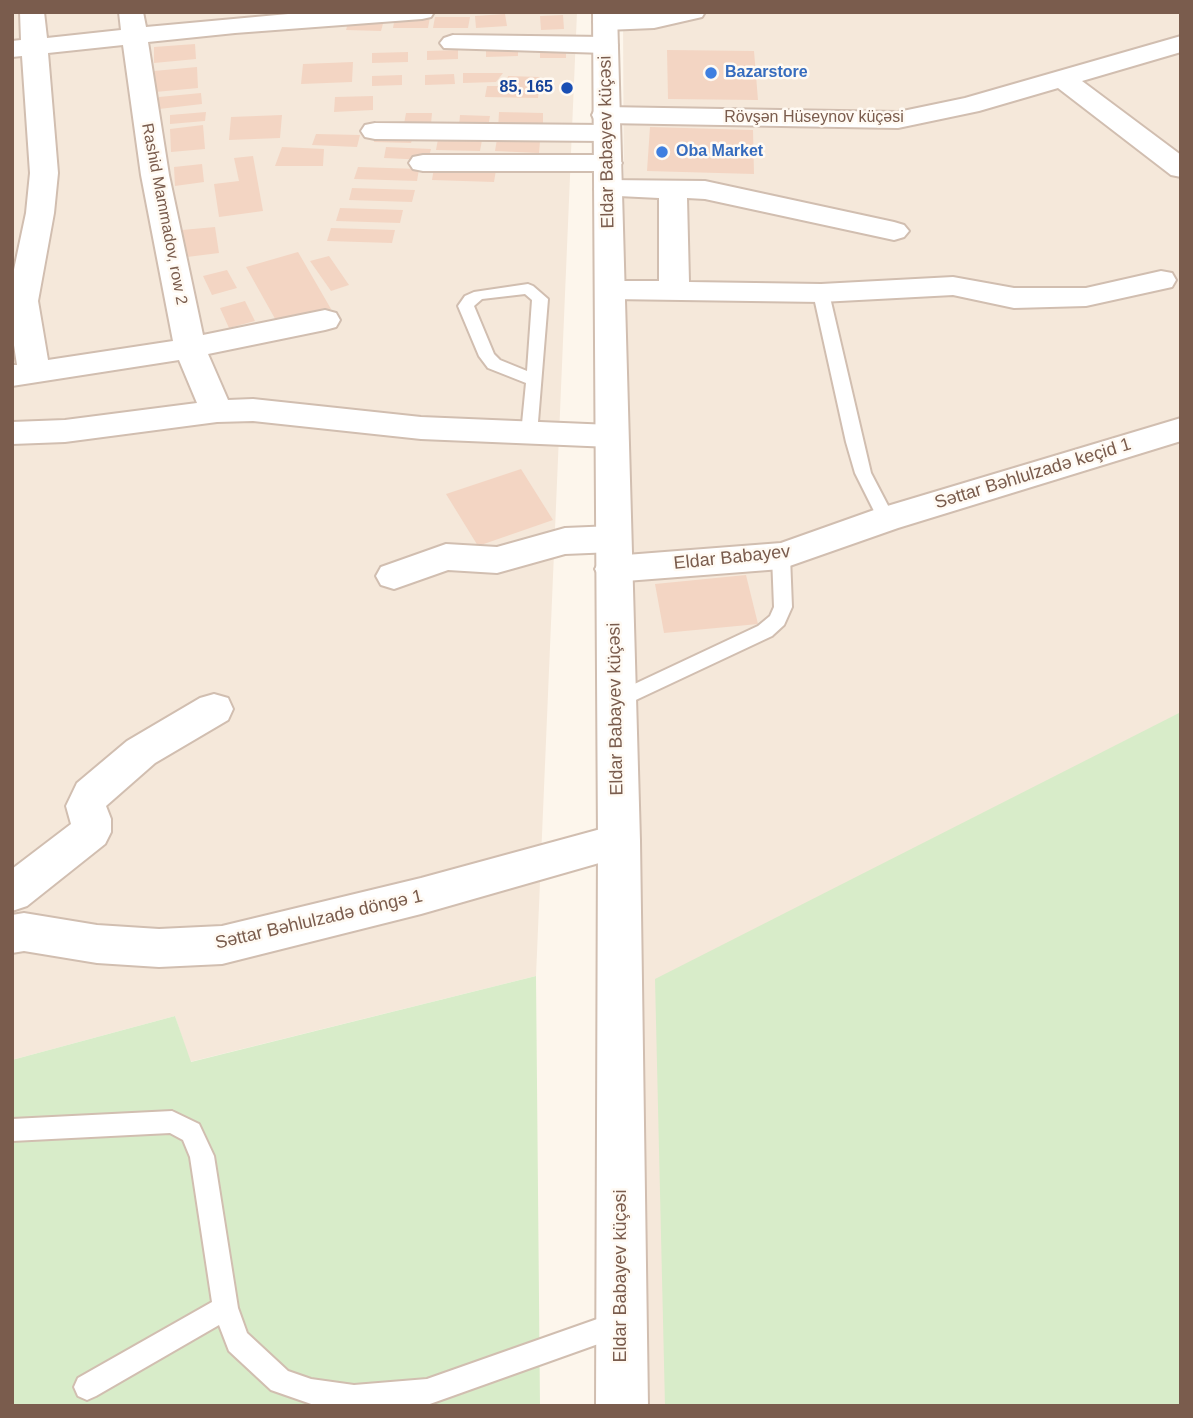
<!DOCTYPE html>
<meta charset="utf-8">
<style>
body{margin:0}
#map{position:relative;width:1193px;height:1418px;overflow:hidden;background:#fdf6ec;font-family:Arial,sans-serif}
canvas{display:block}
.frame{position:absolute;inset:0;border:14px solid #7a5c4d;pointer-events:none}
</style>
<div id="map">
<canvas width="1193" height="1418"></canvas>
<div class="frame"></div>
</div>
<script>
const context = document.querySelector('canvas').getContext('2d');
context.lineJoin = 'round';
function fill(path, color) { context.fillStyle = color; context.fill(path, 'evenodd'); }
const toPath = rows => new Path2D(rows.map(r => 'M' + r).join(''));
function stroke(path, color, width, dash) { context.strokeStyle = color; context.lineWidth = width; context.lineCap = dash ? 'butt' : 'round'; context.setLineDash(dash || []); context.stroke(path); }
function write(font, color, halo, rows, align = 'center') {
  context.font = font + ' Arial,sans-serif'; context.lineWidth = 5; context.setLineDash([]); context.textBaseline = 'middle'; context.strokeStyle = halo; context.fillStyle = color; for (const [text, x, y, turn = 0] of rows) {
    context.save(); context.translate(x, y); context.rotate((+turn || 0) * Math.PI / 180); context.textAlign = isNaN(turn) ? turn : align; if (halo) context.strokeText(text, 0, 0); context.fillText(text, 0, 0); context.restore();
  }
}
fill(toPath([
 [12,12,577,12,536,976,190,1062,175,1016,12,1060],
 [623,12,1181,12,1181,1406,639,1406,626,676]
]), '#f5e8da');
fill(toPath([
 [1181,712,1181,1406,665,1406,655,979],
 [536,976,540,1406,12,1406,12,1060,175,1016,191,1062]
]), '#d8ecc9');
fill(toPath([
 [505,14,507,26,476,28,475,16],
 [563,15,564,29,541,30,540,16],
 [395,17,430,17,428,28,393,28],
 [435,17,470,17,468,28,433,28],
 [349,20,384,20,381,31,346,30],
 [195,44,196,59,154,63,154,47],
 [486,48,518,48,518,56,486,57],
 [458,50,458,59,427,60,427,51],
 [552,50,566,50,566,58,540,58,540,53,549,53],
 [667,50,754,51,758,100,668,99],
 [408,52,408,62,372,63,372,53],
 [353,62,352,82,301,84,303,64],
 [197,67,198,88,155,92,154,71],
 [463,73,503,73,496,82,463,83],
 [454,74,455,84,425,85,425,75],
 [402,75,402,85,372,86,372,76],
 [508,76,540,77,538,98,485,97,487,86,507,86],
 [201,93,202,104,159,109,159,97],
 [373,96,373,110,334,112,335,97],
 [206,112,205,121,170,124,170,115],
 [499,112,543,113,543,129,498,129],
 [406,113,432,113,431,124,404,124],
 [282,115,280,138,229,140,231,117],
 [460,115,490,116,488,127,459,127],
 [203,125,205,149,171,152,170,129],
 [650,127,753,130,754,174,647,171],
 [316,134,360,135,357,147,312,145],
 [375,135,413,137,411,143,374,142],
 [438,139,482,140,480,151,436,150],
 [497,139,540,141,539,153,495,151],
 [282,147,324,149,323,166,275,166],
 [386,147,431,149,428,160,384,158],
 [253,156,263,211,219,217,214,184,239,181,234,158],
 [202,164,204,182,175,186,174,167],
 [358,167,419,169,417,181,354,179],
 [434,168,496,170,494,182,432,180],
 [352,188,415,190,412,202,349,200],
 [340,208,403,210,400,223,336,221],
 [215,227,219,253,187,257,182,230],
 [331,228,395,230,392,243,327,241],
 [298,252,331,309,278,324,246,267],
 [329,256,349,285,331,291,310,261],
 [227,270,237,288,212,295,203,276],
 [245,301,255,321,229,328,220,308],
 [521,469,553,520,478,546,446,494],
 [746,575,758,624,664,633,655,584]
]), '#f3d5c3');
const service = toPath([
 [528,284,533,286,548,299,537,434,529,440,521,434,526,383,488,368,479,356,458,306,465,296,474,292,528,284],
 [525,294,532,300,527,371,500,360,494,354,474,306,482,299,525,294],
 [821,288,829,293,871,473,895,519,886,525,880,523,855,473,846,442,813,293,821,288],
 [781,550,787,551,790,556,792,607,784,625,772,636,623,706,616,709,609,706,606,701,609,696,758,626,770,616,774,607,772,556,775,551,781,550],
 [172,1111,199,1124,214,1156,238,1308,247,1333,288,1371,311,1379,354,1385,427,1379,620,1311,629,1315,633,1324,629,1333,427,1405,317,1406,271,1390,229,1351,219,1325,96,1396,87,1400,78,1396,74,1387,78,1378,212,1302,190,1157,183,1140,170,1133,12,1141,12,1119,172,1111]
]);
const minor = toPath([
 [20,12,44,12,47,38,121,30,119,12,143,12,146,27,310,12,434,12,431,17,422,19,235,33,148,42,169,175,203,335,325,310,336,313,340,320,336,327,325,330,208,354,228,400,253,399,421,417,611,425,623,428,628,436,623,444,611,447,421,439,253,421,217,422,65,442,12,444,12,422,65,420,197,403,179,360,12,386,12,365,17,365,12,332,12,279,26,213,30,173,22,56,12,57,12,41,21,40,20,12],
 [123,45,141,175,173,341,48,360,38,301,54,213,58,173,48,53,123,45],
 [655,12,705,12,702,17,654,28,606,30,597,27,593,22,597,17,606,14,655,12],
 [453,35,605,37,614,40,618,45,614,50,605,53,444,48,440,43,444,38,453,35],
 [1181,36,1181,52,1082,81,1181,155,1181,177,1171,175,1058,88,979,111,898,128,605,123,595,121,592,115,595,109,605,107,898,112,965,98,1181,36],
 [375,123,605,125,615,127,619,133,615,139,605,141,375,139,365,137,361,131,365,125,375,123],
 [423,155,608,155,618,157,622,163,618,169,608,171,423,171,413,169,409,163,413,157,423,155],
 [608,180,705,181,894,222,904,225,909,231,904,237,894,240,705,199,687,198,689,282,821,284,953,277,1014,288,1086,288,1161,271,1172,273,1176,280,1172,287,1086,306,1014,308,953,295,821,302,611,299,600,297,596,290,600,283,611,281,659,281,659,198,598,195,594,189,598,183,608,180],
 [1181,418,1181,441,898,528,781,569,613,582,600,578,595,569,600,560,613,556,781,543,874,510,1181,418],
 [613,526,625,530,631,539,625,548,613,552,565,554,497,573,448,570,394,589,381,585,376,576,381,567,446,544,497,547,565,528,613,526],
 [214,694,228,698,233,709,228,720,155,763,106,806,111,819,111,832,105,844,27,906,12,911,12,869,71,824,66,806,77,783,127,741,200,698,214,694],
 [619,824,634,829,640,841,634,853,421,914,222,964,159,967,97,963,24,951,12,953,12,915,24,913,97,925,159,929,222,926,421,878,619,824]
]);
const tertiary = toPath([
 [593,12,617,12,640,841,648,1406,596,1406,598,841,593,12]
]);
stroke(service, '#d1beb0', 4);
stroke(minor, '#d1beb0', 4);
stroke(tertiary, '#d1beb0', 4);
fill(service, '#fff');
fill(minor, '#fff');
fill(tertiary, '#fff');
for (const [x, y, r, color] of [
 [711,73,7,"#3f7fe0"],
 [567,88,7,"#1a4fb4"],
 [662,152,7,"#3f7fe0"]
]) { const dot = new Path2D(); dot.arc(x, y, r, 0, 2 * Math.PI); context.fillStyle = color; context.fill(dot); stroke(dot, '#fffaf3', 2.5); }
write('bold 16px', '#366cbe', '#fffaf3', [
 ["Bazarstore",725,73],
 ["Oba Market",676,152]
], 'left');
write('bold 16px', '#164399', '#fffaf3', [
 ["85, 165",553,88]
], 'right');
write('16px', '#7a5c4d', '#fffaf3', [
 ["Rövşən Hüseynov küçəsi",814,118],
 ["Rashid Mammadov, row 2",164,214,79]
]);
write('18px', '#7a5c4d', '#fffaf3', [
 ["Eldar Babayev küçəsi",607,142,-91],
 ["Səttar Bəhlulzadə keçid 1",1033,474,-17],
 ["Eldar Babayev",732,558,-6],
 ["Eldar Babayev küçəsi",616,709,-91],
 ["Səttar Bəhlulzadə döngə 1",319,920,-13],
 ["Eldar Babayev küçəsi",621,1276,-90]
]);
</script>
